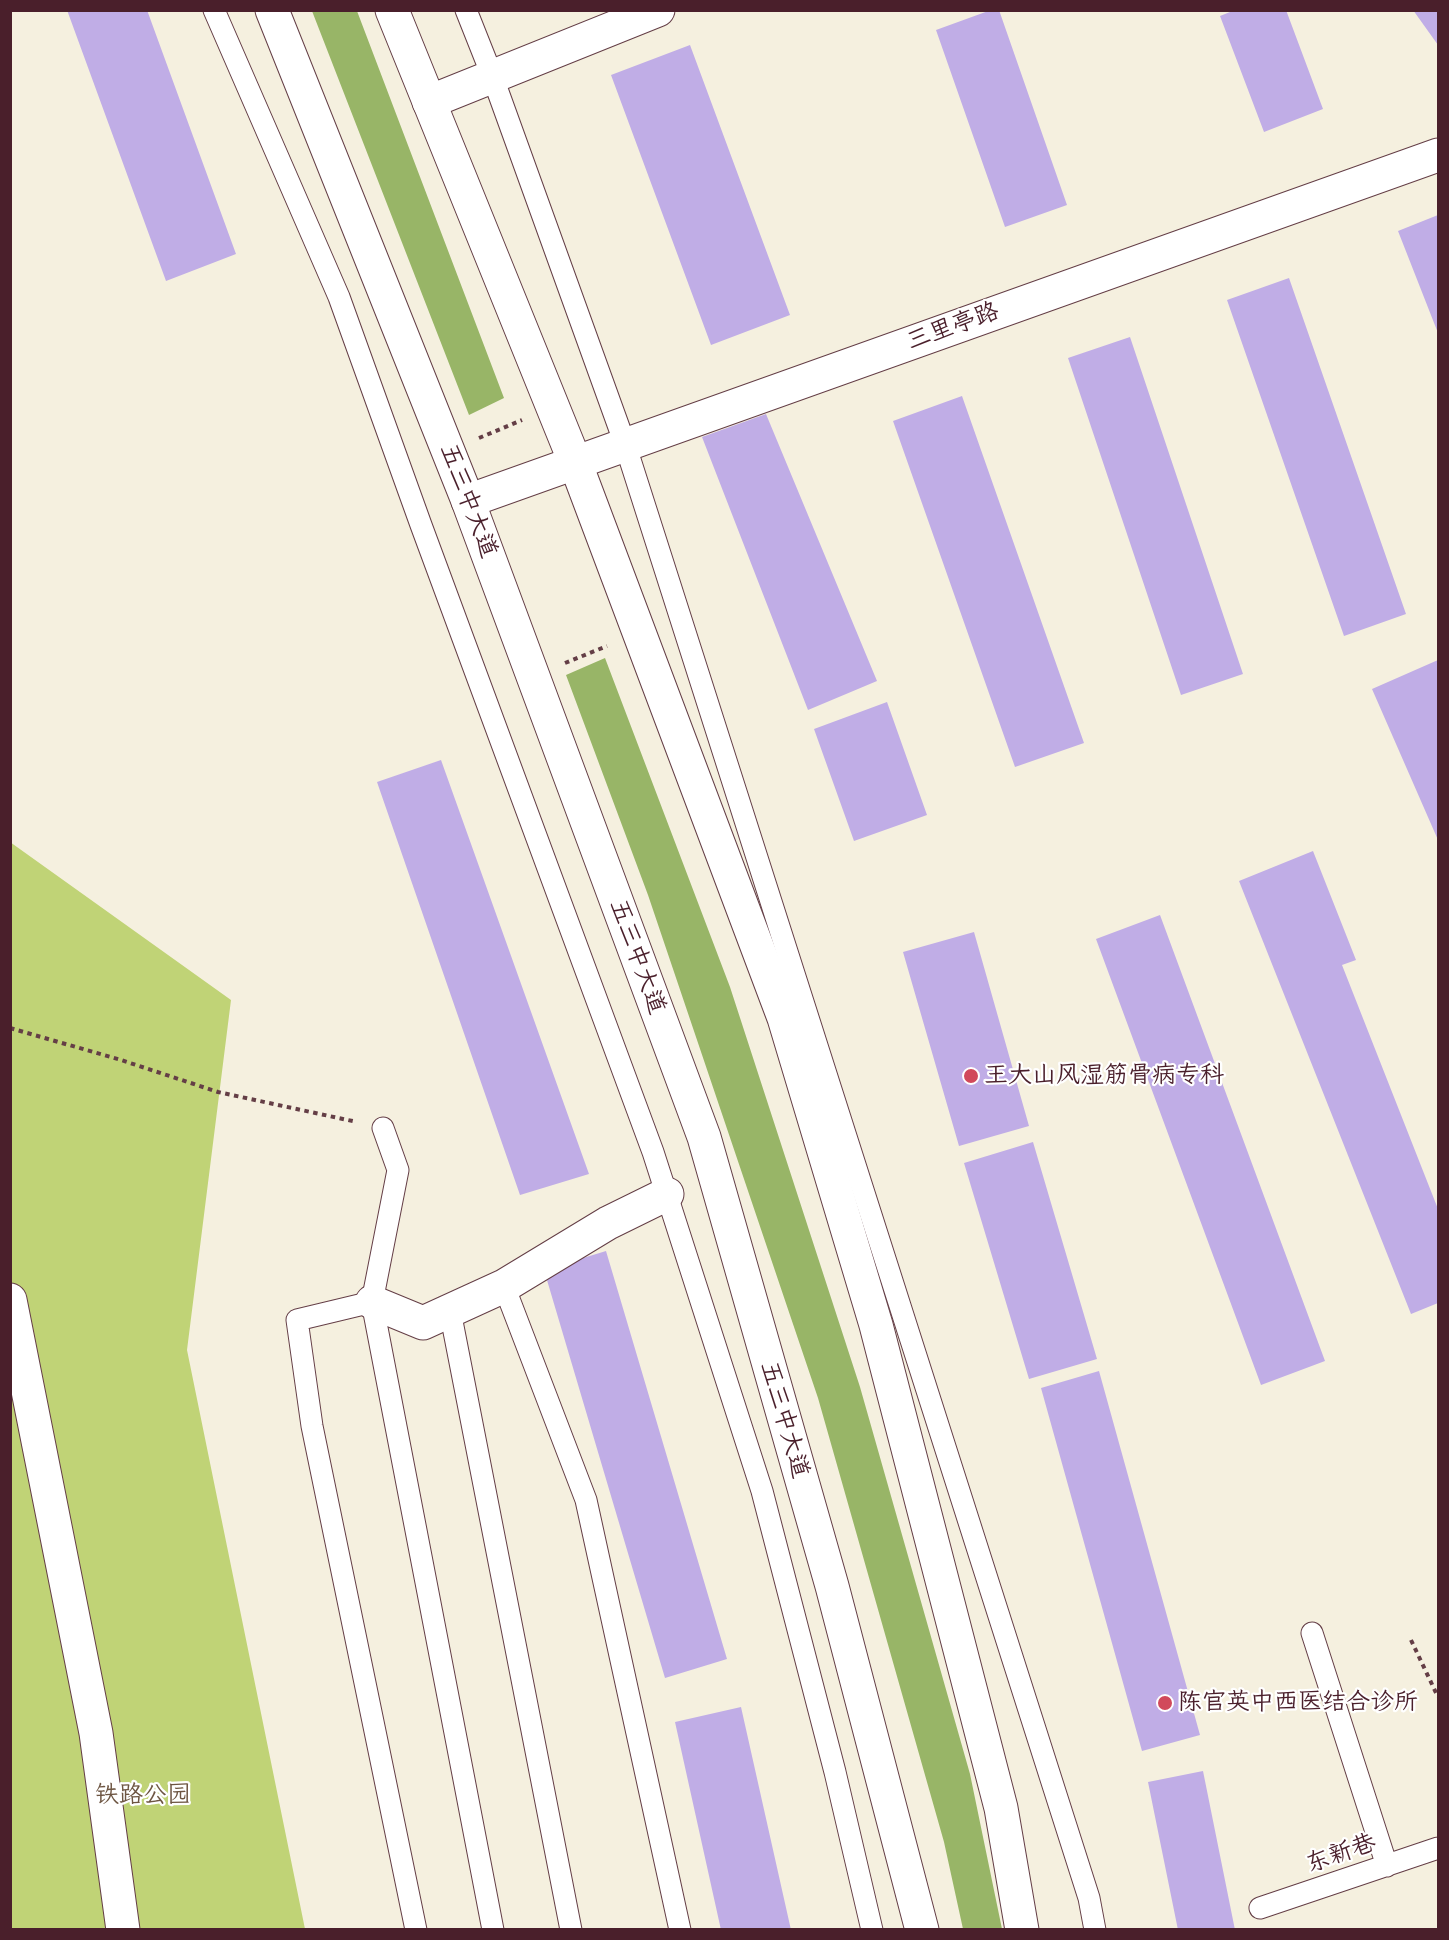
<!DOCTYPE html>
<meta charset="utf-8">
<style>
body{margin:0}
#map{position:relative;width:1449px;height:1940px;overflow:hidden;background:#f5f0df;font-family:Caveat,sans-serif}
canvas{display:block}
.frame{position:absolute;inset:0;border:12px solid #4a1f2b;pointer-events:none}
</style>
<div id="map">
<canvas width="1449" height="1940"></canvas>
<div class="frame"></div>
</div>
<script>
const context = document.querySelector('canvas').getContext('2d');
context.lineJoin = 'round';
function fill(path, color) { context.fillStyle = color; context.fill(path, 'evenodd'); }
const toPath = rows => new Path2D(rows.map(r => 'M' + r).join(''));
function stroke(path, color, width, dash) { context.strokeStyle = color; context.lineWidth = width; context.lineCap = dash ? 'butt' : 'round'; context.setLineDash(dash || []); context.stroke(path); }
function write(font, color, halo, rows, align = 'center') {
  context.font = font + ' Caveat,"LXGW WenKai TC",sans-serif'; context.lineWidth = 4.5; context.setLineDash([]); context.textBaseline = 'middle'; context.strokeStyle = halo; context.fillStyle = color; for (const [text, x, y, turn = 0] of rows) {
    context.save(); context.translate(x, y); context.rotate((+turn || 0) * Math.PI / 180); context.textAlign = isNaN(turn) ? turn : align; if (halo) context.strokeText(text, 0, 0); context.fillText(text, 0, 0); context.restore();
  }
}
fill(toPath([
 [10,842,231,1000,187,1350,305,1929,11,1929]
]), '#c0d376');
fill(toPath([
 [312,11,357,11,504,398,469,415],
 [605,658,730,987,860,1387,970,1774,1002,1929,963,1929,944,1842,818,1398,648,895,566,675]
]), '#98b567');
fill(toPath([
 [67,10,147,10,236,254,166,281],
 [991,10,999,10,1067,205,1005,227,936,30],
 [1235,10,1286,10,1323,109,1264,132,1220,16],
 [1413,10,1438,10,1438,45],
 [690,45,790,315,711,345,611,75],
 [1438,215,1438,333,1398,231],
 [1289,278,1406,614,1344,636,1227,300],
 [1130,337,1243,674,1181,695,1068,358],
 [962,396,1084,743,1015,767,893,421],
 [766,414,877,681,808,710,702,437],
 [1438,660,1438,840,1372,689],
 [887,702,927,815,854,841,814,729],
 [441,760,589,1174,520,1195,377,782],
 [1313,851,1356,960,1342,965,1438,1209,1438,1303,1411,1314,1239,881],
 [1160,915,1325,1361,1261,1385,1096,939],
 [974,932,1029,1126,959,1146,903,952],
 [1033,1142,1097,1359,1029,1379,964,1163],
 [606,1251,727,1659,665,1678,544,1270],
 [1099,1371,1200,1735,1142,1751,1041,1388],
 [741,1707,791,1930,721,1930,675,1722],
 [1203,1771,1235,1930,1178,1930,1148,1782]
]), '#c0ade6');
const lane = toPath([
 [214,10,339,297,421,525,653,1152,762,1491,835,1772,872,1930],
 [466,10,493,78,625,444,1089,1898,1095,1930],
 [383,1128,398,1170,372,1302,493,1930],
 [504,1286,586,1500,680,1930],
 [372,1302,297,1320,312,1426,416,1930],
 [450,1311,571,1930],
 [1312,1633,1387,1866],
 [1260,1908,1438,1848]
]);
const street = toPath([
 [429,102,658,10],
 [10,1300,96,1733,123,1930],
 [372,1302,423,1323,504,1286,608,1223,667,1194]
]);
const secondary = toPath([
 [468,501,1438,155]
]);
const primary = toPath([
 [272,10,468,501,704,1137,832,1586,922,1930],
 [392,10,575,462,784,1018,876,1325,1001,1808,1022,1930]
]);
stroke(lane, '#643e46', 23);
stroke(street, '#643e46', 35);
stroke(secondary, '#643e46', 35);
stroke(primary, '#643e46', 35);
stroke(toPath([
 [479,438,522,420],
 [565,663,607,646],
 [10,1028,121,1060,218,1092,357,1122],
 [1411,1640,1438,1697]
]), '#643e46', 4, [4.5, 4.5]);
stroke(lane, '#fff', 21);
stroke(street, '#fff', 33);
stroke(secondary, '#fff', 33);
stroke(primary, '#fff', 33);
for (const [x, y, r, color] of [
 [971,1076,8,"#d1495b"],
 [1165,1703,8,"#d1495b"]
]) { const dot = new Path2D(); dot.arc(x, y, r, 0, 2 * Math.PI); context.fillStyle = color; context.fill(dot); stroke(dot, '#fff', 2); }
write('24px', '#4a1f2b', '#fff', [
 ["三里亭路",953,327,-20],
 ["五三中大道",468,501,69],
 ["五三中大道",637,957,70],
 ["五三中大道",784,1420,74],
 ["东新巷",1341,1854,-19]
]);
write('24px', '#4a1f2b', '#fff', [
 ["王大山风湿筋骨病专科",984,1076],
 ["陈官英中西医结合诊所",1178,1703]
], 'left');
write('24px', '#6d5542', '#fff', [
 ["铁路公园",143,1796]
]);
</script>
